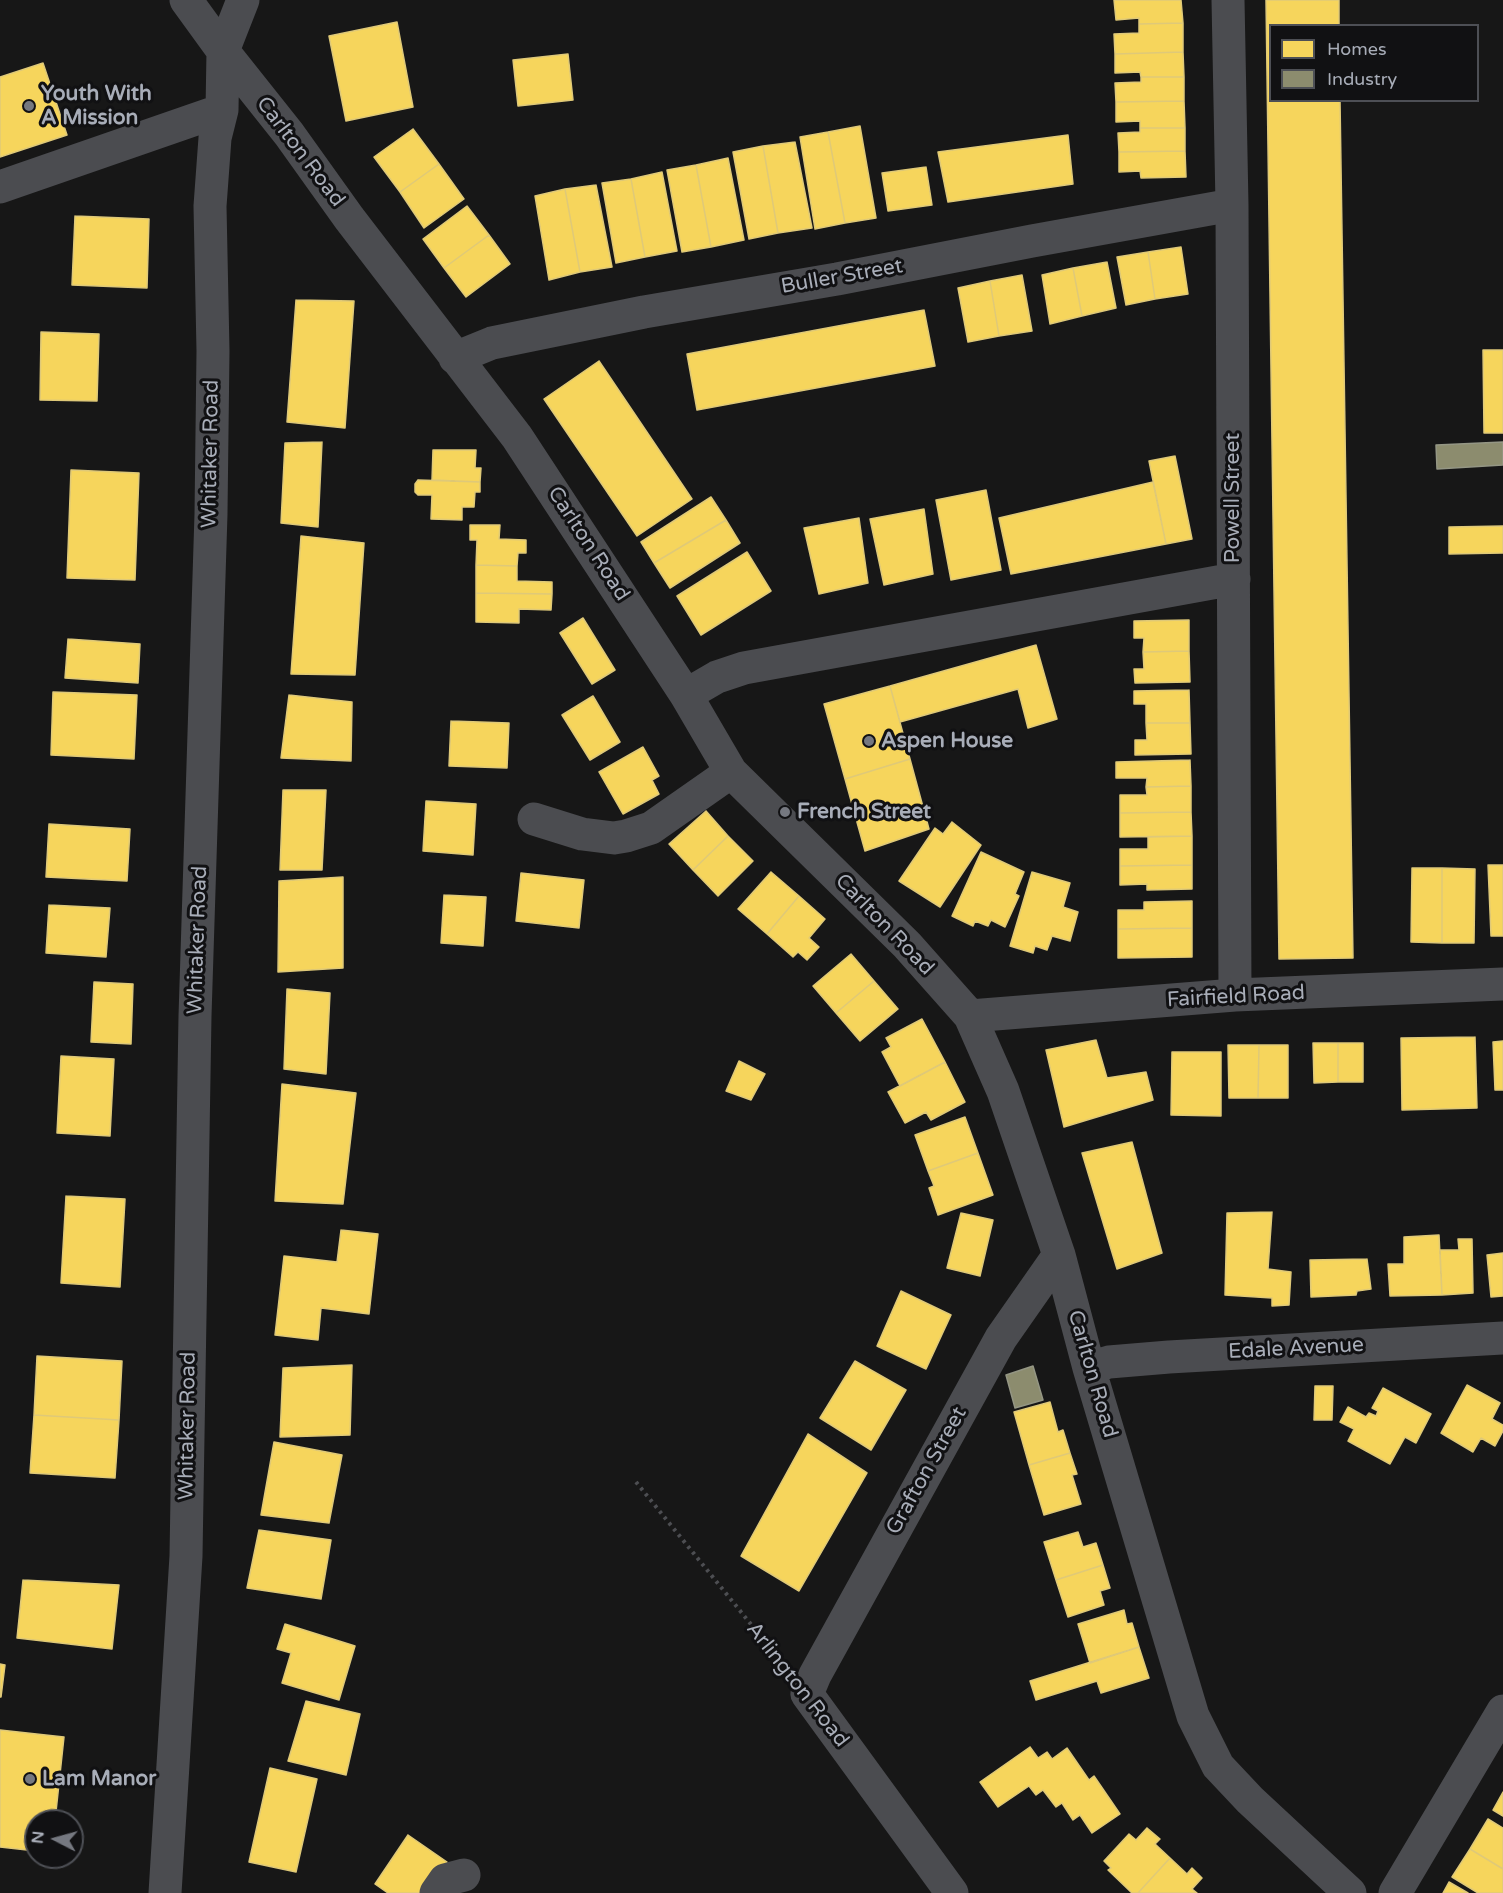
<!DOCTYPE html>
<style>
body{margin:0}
#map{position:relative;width:1503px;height:1893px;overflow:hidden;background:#171717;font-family:"Varela Round",sans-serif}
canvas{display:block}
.legend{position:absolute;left:1269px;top:24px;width:210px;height:78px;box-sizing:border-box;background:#111113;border:2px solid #4d4f55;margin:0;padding:8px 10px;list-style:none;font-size:18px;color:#a8adb8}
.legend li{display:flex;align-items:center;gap:12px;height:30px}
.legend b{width:30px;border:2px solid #4d4f55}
.north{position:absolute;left:24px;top:1809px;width:60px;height:60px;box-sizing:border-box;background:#111113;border:2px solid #4d4f55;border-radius:50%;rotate:276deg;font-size:16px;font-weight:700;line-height:24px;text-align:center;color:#a8adb8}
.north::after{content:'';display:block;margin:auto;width:21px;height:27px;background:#757880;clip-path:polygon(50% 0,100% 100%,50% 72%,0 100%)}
</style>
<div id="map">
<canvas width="1503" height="1893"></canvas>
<ul class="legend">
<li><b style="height:16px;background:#f6d55c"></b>Homes</li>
<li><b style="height:16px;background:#8c8c6e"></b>Industry</li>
</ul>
<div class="north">N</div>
</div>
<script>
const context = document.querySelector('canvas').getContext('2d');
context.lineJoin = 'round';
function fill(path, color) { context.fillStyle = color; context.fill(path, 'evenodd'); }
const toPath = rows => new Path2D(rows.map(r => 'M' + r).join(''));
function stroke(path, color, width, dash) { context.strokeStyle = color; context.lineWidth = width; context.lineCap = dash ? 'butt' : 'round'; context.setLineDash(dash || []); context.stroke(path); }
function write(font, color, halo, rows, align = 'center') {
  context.font = font + ' "Varela Round",sans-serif'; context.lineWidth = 6; context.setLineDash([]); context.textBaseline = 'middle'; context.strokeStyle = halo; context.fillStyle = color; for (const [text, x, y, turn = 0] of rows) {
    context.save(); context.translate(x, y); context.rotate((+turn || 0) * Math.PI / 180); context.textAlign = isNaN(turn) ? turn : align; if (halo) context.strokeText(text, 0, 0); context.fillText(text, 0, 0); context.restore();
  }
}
const homes = toPath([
 [1114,0,1181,0,1183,23,1139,24,1139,18,1116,20,1114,0],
 [1266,0,1339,0,1339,26,1270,26,1270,100,1340,100,1353,958,1279,959,1266,0],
 [397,22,413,107,346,121,329,36,397,22],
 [1183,23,1183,52,1115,54,1114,34,1139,33,1139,24,1183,23],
 [1183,52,1184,77,1141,77,1140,72,1115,73,1115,54,1183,52],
 [568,54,573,100,518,106,513,60,568,54],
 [43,63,67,135,0,157,0,77,43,63],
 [1141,77,1184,77,1184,101,1116,102,1115,83,1141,82,1141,77],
 [1184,101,1185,128,1140,128,1140,121,1116,122,1116,102,1184,101],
 [860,126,876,218,845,223,828,132,860,126],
 [1140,128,1185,128,1185,151,1119,152,1118,133,1140,132,1140,128],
 [413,129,439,164,400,192,374,157,413,129],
 [828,132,845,223,815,229,800,137,828,132],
 [1068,135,1073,184,948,202,938,152,1068,135],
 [795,142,812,228,778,233,763,146,795,142],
 [763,146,778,233,749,239,733,152,763,146],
 [1185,151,1186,177,1141,178,1140,171,1119,172,1119,152,1185,151],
 [728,158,744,240,711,247,696,165,728,158],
 [439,164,464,199,424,228,400,192,439,164],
 [696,165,711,247,682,252,667,170,696,165],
 [926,167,932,205,888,211,882,173,926,167],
 [662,172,677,251,645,257,631,179,662,172],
 [631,179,645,257,616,263,602,183,631,179],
 [596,185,612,267,580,272,565,189,596,185],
 [565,189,580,272,549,280,535,196,565,189],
 [467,206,489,235,444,268,423,239,467,206],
 [75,216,149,219,147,288,72,285,75,216],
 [489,235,510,264,466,297,444,268,489,235],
 [1181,247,1188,294,1155,299,1148,252,1181,247],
 [1148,252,1155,299,1126,305,1117,257,1148,252],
 [1107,262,1116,308,1082,316,1073,268,1107,262],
 [1073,268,1082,316,1050,324,1042,275,1073,268],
 [1022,275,1032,331,999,336,990,281,1022,275],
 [990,281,999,336,968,342,958,288,990,281],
 [296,300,354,301,345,428,287,422,296,300],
 [924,310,935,366,697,410,687,354,924,310],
 [41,332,99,334,97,401,40,400,41,332],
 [1483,350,1503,350,1503,433,1484,433,1483,350],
 [599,361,692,499,637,536,544,399,599,361],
 [322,442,318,527,281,523,285,443,322,442],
 [433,450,476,450,475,468,481,468,480,482,432,480,433,450],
 [1175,456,1192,539,1166,544,1149,461,1175,456],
 [71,470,139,473,135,580,67,578,71,470],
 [418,480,480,482,480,492,475,492,474,507,462,507,462,520,431,519,432,495,418,495,415,492,415,484,418,480],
 [1153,482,1166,544,1011,574,999,518,1153,482],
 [986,490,1001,570,951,580,936,500,986,490],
 [711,497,726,520,654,563,641,542,711,497],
 [924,509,933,574,884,585,870,519,924,509],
 [859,518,868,583,819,594,804,528,859,518],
 [726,520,740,543,670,588,654,563,726,520],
 [470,525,500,525,499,539,526,540,526,553,518,553,517,566,476,565,477,540,470,540,470,525],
 [1503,526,1503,553,1449,554,1449,527,1503,526],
 [301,536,364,543,355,675,291,674,301,536],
 [747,552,771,591,701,635,677,596,747,552],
 [476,565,517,566,517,581,552,582,552,594,476,593,476,565],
 [476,593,552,594,551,610,519,609,519,623,476,622,476,593],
 [583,618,615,670,592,684,560,633,583,618],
 [1189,620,1189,651,1143,652,1144,638,1134,638,1134,621,1189,620],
 [68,639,140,644,138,683,65,678,68,639],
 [1036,645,1057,719,1028,728,1018,689,900,722,890,686,1036,645],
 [1189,651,1190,682,1135,683,1134,669,1144,669,1143,652,1189,651],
 [890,686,910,759,845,779,824,704,890,686],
 [1189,690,1190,723,1146,723,1146,704,1134,704,1134,691,1189,690],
 [53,692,137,695,134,759,51,755,53,692],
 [289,695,352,702,351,761,281,758,289,695],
 [593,696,620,742,590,760,562,715,593,696],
 [451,721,509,723,507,768,449,766,451,721],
 [1146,723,1190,723,1191,754,1135,755,1135,740,1147,740,1146,723],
 [643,747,659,776,652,780,659,794,623,814,599,772,643,747],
 [910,759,929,829,865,851,845,779,910,759],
 [1190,760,1191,786,1146,787,1147,778,1116,778,1116,762,1190,760],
 [1191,786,1191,812,1120,813,1120,795,1147,795,1146,787,1191,786],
 [283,790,326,790,322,870,280,870,283,790],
 [426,801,476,804,473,855,423,851,426,801],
 [706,811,728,836,693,870,669,844,706,811],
 [1191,812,1192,836,1120,837,1120,813,1191,812],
 [952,822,981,845,940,907,899,881,935,828,943,834,952,822],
 [49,824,130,829,127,881,46,877,49,824],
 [728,836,753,861,718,896,693,870,728,836],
 [1192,836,1192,865,1120,866,1120,849,1148,849,1148,837,1192,836],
 [981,852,1024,872,1015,894,1019,896,1005,927,991,920,988,926,975,921,973,926,952,916,981,852],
 [1192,865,1192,889,1147,890,1147,884,1120,885,1120,866,1192,865],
 [1488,865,1503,865,1503,936,1491,936,1488,865],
 [1412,868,1442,868,1442,943,1411,942,1412,868],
 [1442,868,1475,869,1474,943,1442,943,1442,868],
 [771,872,799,896,767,934,738,909,771,872],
 [1032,872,1070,883,1063,907,1078,912,1070,941,1052,936,1047,950,1035,946,1033,953,1010,946,1032,872],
 [521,873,584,880,579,928,516,921,521,873],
 [343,877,343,968,278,972,279,881,343,877],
 [444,895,486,897,483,946,441,943,444,895],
 [799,896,825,919,809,938,819,947,807,960,798,952,793,957,767,934,799,896],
 [1192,901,1192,928,1118,929,1118,910,1144,910,1144,902,1192,901],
 [49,905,110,908,106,957,46,953,49,905],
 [1192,928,1192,957,1118,958,1118,929,1192,928],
 [851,954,874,981,836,1013,813,986,851,954],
 [874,981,898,1009,860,1041,836,1013,874,981],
 [94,982,133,984,131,1044,91,1042,94,982],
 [287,989,330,993,326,1074,284,1069,287,989],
 [922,1019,945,1062,900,1086,882,1052,891,1047,886,1038,922,1019],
 [1475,1037,1477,1108,1402,1110,1401,1038,1475,1037],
 [1096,1040,1107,1078,1146,1072,1153,1100,1064,1127,1046,1050,1096,1040],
 [1503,1041,1503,1090,1495,1090,1493,1042,1503,1041],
 [1313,1043,1338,1043,1338,1082,1314,1083,1313,1043],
 [1338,1043,1363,1043,1363,1082,1338,1082,1338,1043],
 [1228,1045,1259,1045,1258,1098,1229,1098,1228,1045],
 [1259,1045,1288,1045,1288,1098,1258,1098,1259,1045],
 [1172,1052,1221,1052,1221,1116,1171,1115,1172,1052],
 [61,1056,114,1059,110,1136,57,1133,61,1056],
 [739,1061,765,1074,751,1100,726,1091,739,1061],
 [945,1062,965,1102,931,1120,926,1112,905,1123,888,1092,945,1062],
 [282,1084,356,1093,343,1204,275,1201,282,1084],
 [965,1117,978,1153,928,1171,915,1135,965,1117],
 [1132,1142,1162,1253,1117,1269,1082,1153,1132,1142],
 [978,1153,993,1195,938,1215,929,1188,934,1186,928,1171,978,1153],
 [66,1196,125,1199,120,1287,61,1283,66,1196],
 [1272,1212,1268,1269,1291,1272,1289,1305,1272,1306,1272,1298,1225,1295,1227,1213,1272,1212],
 [961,1213,993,1220,980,1276,947,1268,961,1213],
 [341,1230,378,1234,369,1314,321,1308,318,1340,275,1335,284,1256,337,1262,341,1230],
 [1439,1235,1442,1295,1390,1296,1388,1264,1404,1264,1404,1237,1439,1235],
 [1458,1239,1472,1239,1473,1293,1442,1295,1440,1250,1459,1250,1458,1239],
 [1503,1253,1503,1296,1491,1297,1487,1255,1503,1253],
 [1367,1259,1371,1289,1357,1291,1356,1295,1311,1297,1310,1260,1367,1259],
 [901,1291,951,1315,926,1369,877,1346,901,1291],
 [37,1356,122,1361,119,1420,34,1415,37,1356],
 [855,1361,906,1390,871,1450,820,1418,855,1361],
 [352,1365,350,1435,280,1437,283,1368,352,1365],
 [1467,1385,1500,1403,1492,1419,1503,1425,1503,1431,1495,1446,1481,1438,1473,1452,1441,1433,1467,1385],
 [1315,1386,1333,1386,1332,1420,1314,1420,1315,1386],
 [1383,1388,1431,1414,1416,1443,1405,1437,1390,1464,1348,1441,1354,1429,1340,1422,1348,1407,1366,1417,1369,1413,1376,1416,1378,1411,1372,1408,1383,1388],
 [1050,1402,1058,1432,1063,1430,1070,1453,1029,1465,1014,1412,1050,1402],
 [34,1415,119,1420,115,1478,30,1473,34,1415],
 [808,1434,867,1473,799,1591,741,1556,808,1434],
 [274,1442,342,1455,329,1523,261,1515,274,1442],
 [1070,1453,1077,1474,1072,1475,1081,1504,1044,1515,1029,1465,1070,1453],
 [259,1530,331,1540,321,1599,247,1588,259,1530],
 [1078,1532,1083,1547,1096,1543,1103,1565,1056,1580,1044,1542,1078,1532],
 [1103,1565,1110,1588,1100,1591,1104,1605,1068,1617,1056,1580,1103,1565],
 [23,1580,119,1585,112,1649,17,1638,23,1580],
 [1124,1610,1127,1624,1132,1623,1139,1647,1090,1663,1078,1624,1124,1610],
 [285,1624,355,1646,339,1700,282,1683,291,1653,277,1649,285,1624],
 [1139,1647,1149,1678,1101,1693,1097,1681,1036,1700,1030,1681,1139,1647],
 [0,1664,5,1665,1,1697,0,1697,0,1664],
 [306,1701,360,1714,346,1775,288,1761,306,1701],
 [0,1730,64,1737,55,1821,36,1821,36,1851,0,1847,0,1730],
 [1030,1747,1038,1758,1047,1752,1052,1759,1067,1748,1089,1780,1094,1776,1120,1814,1092,1833,1080,1815,1073,1820,1062,1803,1056,1807,1043,1790,1036,1795,1029,1786,998,1807,980,1782,1030,1747],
 [270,1768,317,1779,296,1872,249,1862,270,1768],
 [1503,1792,1503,1816,1493,1810,1503,1792],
 [1488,1819,1503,1828,1503,1869,1470,1849,1488,1819],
 [1147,1828,1160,1839,1155,1844,1170,1858,1138,1893,1132,1893,1108,1870,1111,1868,1104,1861,1129,1834,1136,1840,1147,1828],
 [408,1835,447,1862,425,1893,388,1893,375,1884,408,1835],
 [1470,1849,1503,1869,1503,1893,1478,1893,1452,1877,1470,1849],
 [1170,1858,1187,1874,1192,1868,1202,1878,1192,1889,1197,1893,1138,1893,1170,1858],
 [1449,1882,1468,1893,1443,1893,1449,1882]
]);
fill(homes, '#f6d55c');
stroke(homes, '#dfc978', 1.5);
const industry = toPath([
 [1503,442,1503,465,1437,469,1436,445,1503,442],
 [1033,1366,1043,1400,1015,1408,1006,1375,1033,1366]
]);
fill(industry, '#8c8c6e');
stroke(industry, '#949684', 1.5);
stroke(toPath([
 [636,1482,783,1664]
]), '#4d4e52', 4, [3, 4.5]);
stroke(toPath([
 [186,0,223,51,289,134,349,218,517,437,686,695,731,772,907,945,970,1016,1003,1091,1059,1255,1089,1368,1193,1716,1218,1766,1250,1800,1350,1893],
 [1228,0,1232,205,1235,995],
 [0,187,222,110],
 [455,358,492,343,644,312,837,279,1032,241,1232,205],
 [686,695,717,677,744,668,1234,579],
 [534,819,582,834,614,838,626,836,651,828,731,772],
 [970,1016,1235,995,1503,984],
 [1089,1368,1109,1362,1169,1357,1503,1338],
 [165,1893,186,1556,195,1016,211,514,213,351,210,206,215,138,222,110,223,51,243,0],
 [436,1893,445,1880,464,1875],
 [952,1893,807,1694,815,1675,1001,1338,1059,1255],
 [1395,1893,1503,1711]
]), '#4b4c50', 33);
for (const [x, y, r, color] of [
 [29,106,6,"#757880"],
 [869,741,6,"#757880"],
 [785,812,6,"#757880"],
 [30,1779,6,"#757880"]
]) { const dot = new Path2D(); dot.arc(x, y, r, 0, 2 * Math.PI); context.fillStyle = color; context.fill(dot); stroke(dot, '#111113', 2); }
write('bold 21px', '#a8adb8', '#111113', [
 ["Youth With",41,94],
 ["A Mission",41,118],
 ["Aspen House",881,741],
 ["French Street",797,812],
 ["Lam Manor",42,1779]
], 'left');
write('21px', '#a8adb8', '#111113', [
 ["Carlton Road",300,152,53],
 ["Buller Street",842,277,-10],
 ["Whitaker Road",211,454,-89],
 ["Powell Street",1233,498,-90],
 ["Carlton Road",588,544,57],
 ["Carlton Road",884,925,46],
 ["Whitaker Road",198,940,-88],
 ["Fairfield Road",1236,997,-3],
 ["Edale Avenue",1296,1349,-3],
 ["Carlton Road",1092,1374,74],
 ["Whitaker Road",188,1426,-89],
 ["Grafton Street",927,1471,-61],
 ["Arlington Road",797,1685,52]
]);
</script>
